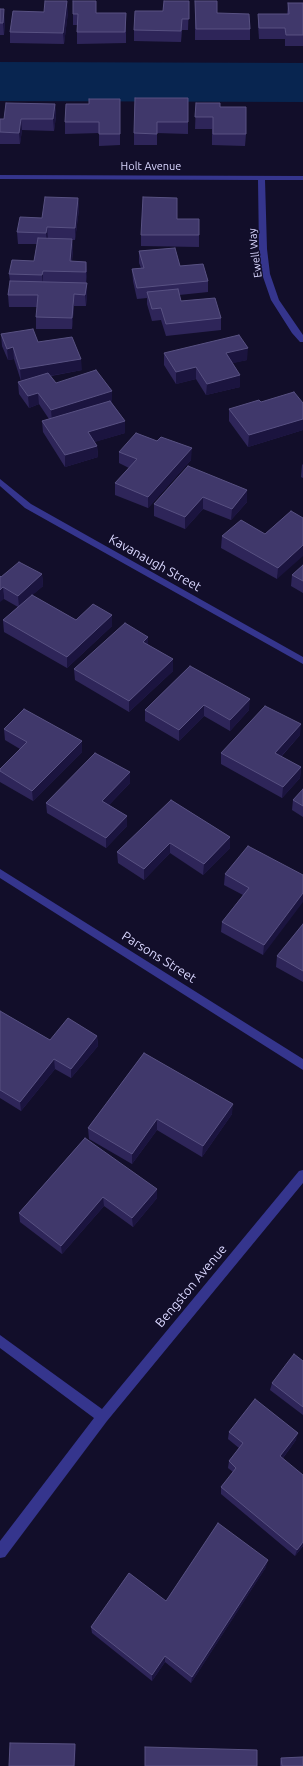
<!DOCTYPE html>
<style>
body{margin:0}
canvas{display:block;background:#120e2a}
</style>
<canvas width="303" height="1766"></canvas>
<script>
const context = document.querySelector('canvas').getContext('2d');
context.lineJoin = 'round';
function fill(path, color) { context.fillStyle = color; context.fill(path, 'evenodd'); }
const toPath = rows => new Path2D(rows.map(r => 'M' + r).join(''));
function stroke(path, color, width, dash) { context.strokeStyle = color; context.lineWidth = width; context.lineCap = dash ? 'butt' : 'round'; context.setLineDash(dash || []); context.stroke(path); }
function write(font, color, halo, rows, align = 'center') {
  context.font = font + ' Ubuntu,sans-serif'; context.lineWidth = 3; context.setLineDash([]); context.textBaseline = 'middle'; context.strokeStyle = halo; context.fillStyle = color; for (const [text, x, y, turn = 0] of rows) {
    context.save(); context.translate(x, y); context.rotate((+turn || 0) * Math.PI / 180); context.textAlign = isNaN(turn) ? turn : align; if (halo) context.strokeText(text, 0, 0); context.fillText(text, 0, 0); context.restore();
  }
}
fill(toPath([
 [0,62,303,63,303,102,0,101]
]), '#082550');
fill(toPath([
 [0,175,303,176,303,180,265,180,267,249,270,274,279,300,303,335,303,342,300,342,292,333,271,300,262,274,259,249,258,180,0,179,0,175],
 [0,479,31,504,303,657,303,664,25,508,0,486,0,479],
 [0,869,303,1059,303,1070,0,878,0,869],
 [303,1170,303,1183,107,1421,5,1557,0,1558,0,1541,94,1418,0,1348,0,1335,102,1409,299,1171,303,1170]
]), '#35358d');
fill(toPath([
 [189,1,188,30,182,30,181,42,134,41,134,30,163,11],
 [195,1,217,13,250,29,250,40,195,40],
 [288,3,303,3,303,46,285,46,285,39,259,39,258,25,258,14,287,14],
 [0,9,5,20,4,35,0,35],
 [68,12,64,44,10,43,10,32],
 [97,13,126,13,126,43,77,44,77,25,73,25,73,14],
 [188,98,188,134,157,133,157,145,134,145,134,133],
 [120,99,120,145,99,146,99,133,65,134,65,122,89,104],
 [196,103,220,107,246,134,245,146,212,145,212,129,195,129],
 [55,104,56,116,54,131,22,130,20,144,0,144,0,119,4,119],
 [78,198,79,209,75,240,72,240,73,250,72,261,86,262,87,273,86,283,87,294,86,306,74,306,72,329,36,329,36,317,37,307,9,307,8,295,10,281,9,274,34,261,37,244,18,244,17,232],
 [177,219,199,219,199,247,141,246,141,235],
 [139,251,180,266,208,281,208,292,179,295,181,301,221,318,221,330,166,336,161,320,152,321,147,304,147,298,137,299,133,281,132,269,141,268,139,263],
 [1,334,38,342,82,370,51,376,56,383,112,403,125,421,125,433,94,442,97,446,98,457,65,467,43,432,42,421,49,419,39,404,29,408,19,394,18,382,25,380,21,381,14,359,8,360,2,346],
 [164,353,247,360,232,363,240,387,206,395,196,379,176,384,164,365],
 [261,402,303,403,303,430,248,447,229,421,229,409],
 [157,441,191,460,148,508,115,495,115,483,129,468,119,463,119,452],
 [303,464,303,478,301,477,302,465],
 [247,490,247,502,231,520,203,509,185,529,154,516,154,504],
 [291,511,277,579,221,548,222,536,265,534],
 [303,565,303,593,291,586,292,575],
 [42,574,43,586,32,595,76,620,112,626,67,668,4,632,3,620,18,607,4,599,1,577],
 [148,645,173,659,173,671,129,712,75,680,74,669],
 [190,666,249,710,230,731,204,716,179,741,145,721,145,710],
 [4,729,82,741,82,752,33,801,0,782,0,769,20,749,5,740],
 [300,735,281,757,301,767,300,778,282,798,221,764,221,753],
 [130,772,130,783,109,805,127,816,127,826,106,848,47,813,46,803],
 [303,789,303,817,292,810,293,800],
 [171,800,230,837,230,848,203,875,170,853,144,880,118,863,117,852],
 [225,874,303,875,263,955,221,932,222,922,243,895,224,885],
 [303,924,303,982,276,967,277,956],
 [0,1011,50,1040,97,1036,98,1046,71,1078,55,1069,21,1111,0,1098],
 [144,1053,232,1114,202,1157,157,1130,132,1164,89,1139,88,1128],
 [85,1138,157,1198,133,1227,104,1206,62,1254,20,1222,19,1213],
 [303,1361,303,1415,270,1390,272,1383],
 [229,1432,296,1440,283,1458,303,1546,295,1556,221,1494,221,1487,233,1472,228,1468,229,1461,239,1448,228,1439],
 [266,1567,191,1683,165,1662,152,1681,92,1633,91,1627,166,1601],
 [281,1758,303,1766,280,1766,280,1762]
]), '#2e2559');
fill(toPath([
 [67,1,68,12,64,44,63,33],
 [4,9,5,20,4,35,3,23],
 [55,104,56,116,54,131,53,119],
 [21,119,22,130,20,144,19,133],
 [78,198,79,209,75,240,75,228],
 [47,227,48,239,47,245,46,233],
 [72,239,73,250,70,273,70,261],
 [86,262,87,273,86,283],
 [43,271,43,287,42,275],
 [87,283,87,294,86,306,85,295],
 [74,294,74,306,72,329,72,318],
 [13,347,14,359,8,360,7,349],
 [248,348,247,360,225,365,226,353],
 [81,359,82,370,21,381,20,369],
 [196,367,196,379,176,384,176,372],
 [240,375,240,387,206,395,207,384],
 [112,391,112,403,52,422,51,410],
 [38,393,39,404,29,408,28,396],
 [303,419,303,430,248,447,249,435],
 [125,421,125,433,88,444,88,432],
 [97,446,98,457,65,467,65,455],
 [192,448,191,460,148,508,148,497],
 [247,490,247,502,231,520,232,509],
 [203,497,203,509,185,529,185,517],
 [303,545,303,556,277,579,278,568],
 [42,574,43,586,19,607,18,596],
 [3,587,4,599,0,602,0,590],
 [112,615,112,626,67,668,67,657],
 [148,637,148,648,143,642],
 [173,659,173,671,129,712,129,701],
 [250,699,249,710,230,731,230,720],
 [204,705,204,716,179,741,179,730],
 [301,724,300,735,274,764,275,753],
 [82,741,82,752,33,801,32,791],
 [301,767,300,778,282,798,283,787],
 [130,772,130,783,102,812,102,801],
 [127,816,127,826,106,848,106,838],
 [230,837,230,848,203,875,204,864],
 [170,843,170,853,144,880,144,869],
 [303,893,303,902,263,955,264,945],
 [97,1036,98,1046,71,1078,71,1069],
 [54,1059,55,1069,21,1111,20,1102],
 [233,1104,232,1114,202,1157,203,1146],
 [157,1119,157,1130,132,1164,132,1154],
 [157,1189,157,1198,133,1227,132,1218],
 [103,1197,104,1206,62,1254,61,1246],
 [298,1433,296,1440,279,1463,280,1456],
 [303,1542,303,1546,295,1556,297,1550],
 [268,1560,266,1567,191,1683,192,1677],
 [165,1656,165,1662,152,1681,152,1675],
 [75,1744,76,1748,75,1766,74,1766]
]), '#1b143f');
const building = toPath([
 [45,1,67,1,63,33,10,32,13,11,44,12,45,1],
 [73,1,96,1,96,13,126,13,125,32,77,32,78,14,73,14,73,1],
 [164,1,189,1,189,19,182,19,181,31,134,30,135,11,163,11,164,1],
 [195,1,217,1,217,13,249,14,250,29,196,29,195,1],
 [288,3,303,3,303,35,286,35,285,28,259,28,258,14,289,14,288,3],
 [0,9,4,9,3,23,0,23,0,9],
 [135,98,188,98,188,122,157,122,157,134,134,133,135,98],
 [89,99,120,99,120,134,99,134,99,122,65,122,66,104,89,104,89,99],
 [6,103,55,104,53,119,21,119,19,133,0,132,0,119,4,119,6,103],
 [196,103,220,103,220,107,246,107,246,134,213,134,213,117,195,117,196,103],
 [45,197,78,198,75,228,47,227,46,233,17,232,20,217,42,218,45,197],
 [143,197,177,198,177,219,199,219,199,235,141,235,143,197],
 [38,238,72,239,70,261,86,262,86,272,43,271,42,275,9,274,12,260,34,261,38,238],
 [175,248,180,266,203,264,208,281,137,288,132,269,144,268,139,251,175,248],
 [10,281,87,283,85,295,74,294,72,318,36,317,38,295,8,295,10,281],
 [178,289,181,301,215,298,221,318,166,324,161,308,152,309,147,292,178,289],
 [33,329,38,342,72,337,81,359,20,369,13,347,7,349,1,334,33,329],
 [239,335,248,348,226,353,240,375,207,384,196,367,176,372,164,353,239,335],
 [96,370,112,391,51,410,38,393,28,396,18,382,48,373,56,383,96,370],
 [294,392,303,403,303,419,249,435,229,409,259,400,261,402,294,392],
 [110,401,125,421,88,432,97,446,65,455,42,421,110,401],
 [136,433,157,441,161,437,192,448,148,497,115,483,137,459,119,452,136,433],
 [188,466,247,490,232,509,203,497,185,517,154,504,188,466],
 [291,511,303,518,303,545,278,568,222,536,241,520,265,534,291,511],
 [19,562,42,574,18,596,3,587,0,590,0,576,1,577,19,562],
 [303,565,303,581,292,575,303,565],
 [32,595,76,620,93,604,112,615,67,657,3,620,32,595],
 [125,623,148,637,143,642,173,659,129,701,74,669,125,623],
 [190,666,250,699,230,720,204,705,179,730,145,710,190,666],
 [265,706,301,724,275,753,301,767,283,787,221,753,265,706],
 [24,709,82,741,32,791,0,771,0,769,27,742,4,729,24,709],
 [95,753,130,772,102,801,127,816,106,838,46,803,95,753],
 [303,789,303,806,293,800,303,789],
 [171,800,230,837,204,864,170,843,144,869,117,852,171,800],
 [248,846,303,875,303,893,264,945,222,922,249,888,225,874,248,846],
 [303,924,303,971,277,956,303,924],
 [0,1011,50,1040,68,1018,97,1036,71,1069,54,1059,20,1102,0,1090,0,1011],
 [144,1053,233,1104,203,1146,157,1119,132,1154,88,1128,144,1053],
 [85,1138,157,1189,132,1218,103,1197,61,1246,19,1213,85,1138],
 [294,1354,303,1361,303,1407,272,1383,294,1354],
 [255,1399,298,1433,280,1456,303,1475,303,1542,297,1550,221,1487,236,1468,229,1461,243,1443,229,1432,255,1399],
 [218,1523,268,1560,192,1677,165,1656,152,1675,91,1627,129,1573,166,1601,218,1523],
 [10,1743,75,1744,74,1766,9,1766,10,1743],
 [145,1747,257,1750,257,1766,145,1766,145,1747],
 [303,1757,303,1766,282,1766,281,1758,303,1757]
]);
fill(building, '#40386b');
stroke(building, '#585182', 1);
write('11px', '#dad7ff', '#120e2a', [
 ["Holt Avenue",151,166],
 ["Ewell Way",255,253,-97]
]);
write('13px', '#dad7ff', '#120e2a', [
 ["Kavanaugh Street",155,563,29],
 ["Parsons Street",159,957,32],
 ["Bengston Avenue",191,1286,-50]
]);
</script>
